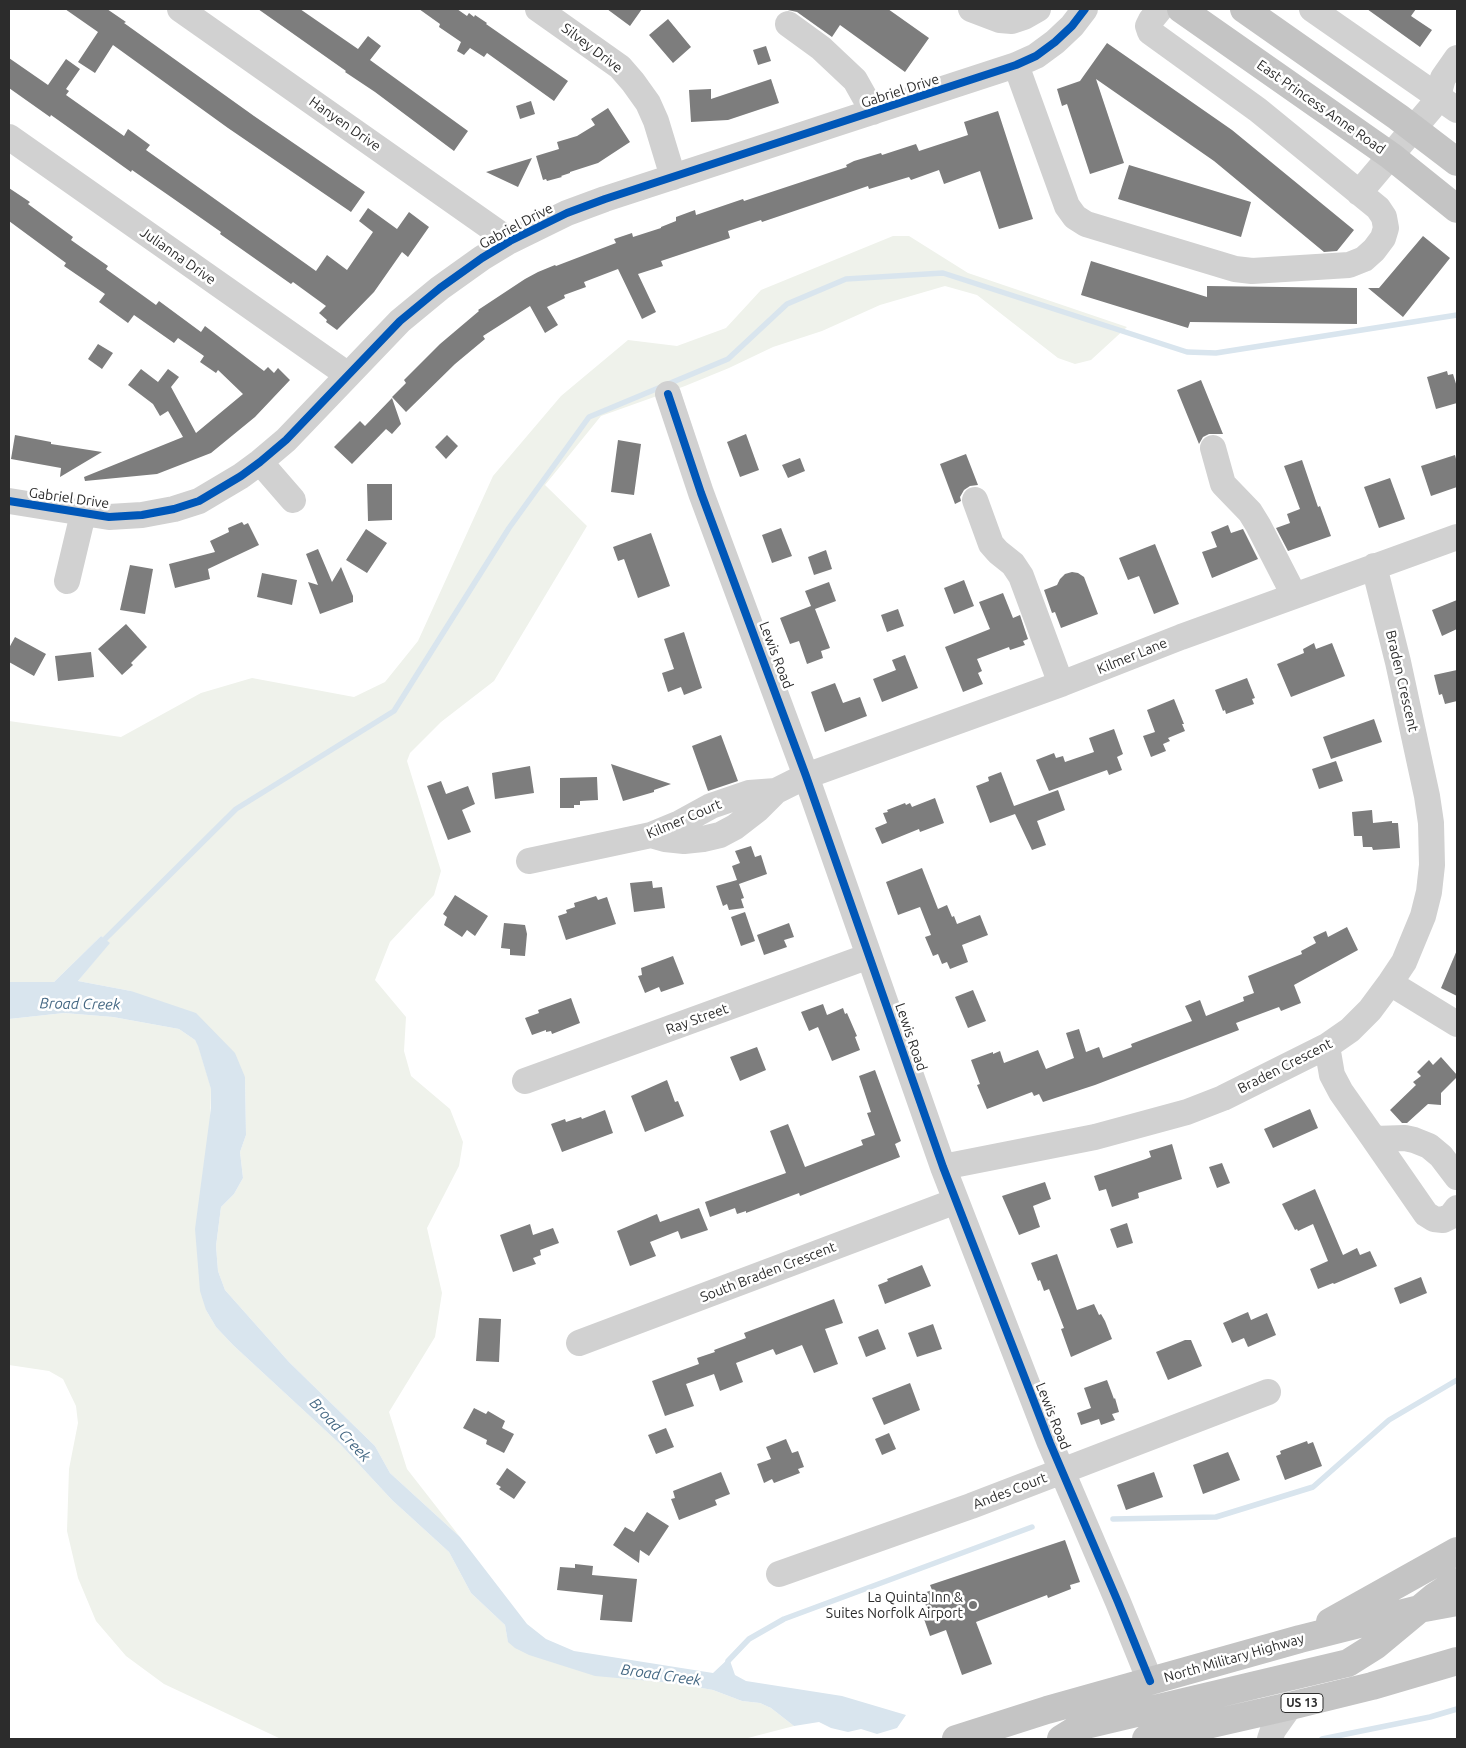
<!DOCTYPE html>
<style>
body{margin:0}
#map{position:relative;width:1466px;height:1748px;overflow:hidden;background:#fff;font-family:Ubuntu,sans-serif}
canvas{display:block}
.frame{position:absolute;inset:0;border:10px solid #2c2c2c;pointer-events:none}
</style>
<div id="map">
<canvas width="1466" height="1748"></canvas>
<div class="frame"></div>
</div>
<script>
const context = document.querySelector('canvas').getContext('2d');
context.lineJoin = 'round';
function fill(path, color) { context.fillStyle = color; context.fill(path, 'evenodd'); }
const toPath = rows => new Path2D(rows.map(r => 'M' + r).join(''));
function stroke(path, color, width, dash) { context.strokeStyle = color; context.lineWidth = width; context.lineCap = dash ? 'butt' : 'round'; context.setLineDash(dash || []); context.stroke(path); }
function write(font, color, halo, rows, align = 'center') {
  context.font = font + ' Ubuntu,sans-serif'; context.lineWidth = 5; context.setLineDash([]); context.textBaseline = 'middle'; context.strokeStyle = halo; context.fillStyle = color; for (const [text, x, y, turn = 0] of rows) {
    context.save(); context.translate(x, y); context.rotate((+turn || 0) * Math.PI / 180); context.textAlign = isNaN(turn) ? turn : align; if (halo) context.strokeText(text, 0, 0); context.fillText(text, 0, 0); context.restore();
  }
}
fill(toPath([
 [893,236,909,236,968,273,1127,327,1091,360,1075,364,1058,358,977,295,945,286,880,305,822,331,773,347,729,368,685,386,601,416,545,485,587,526,494,681,441,722,410,753,407,761,441,871,434,895,390,942,375,980,406,1017,404,1051,411,1076,450,1109,463,1142,459,1166,427,1228,442,1293,435,1337,389,1412,407,1469,460,1537,390,1473,375,1446,289,1362,225,1290,218,1271,216,1246,221,1207,234,1194,243,1178,240,1152,246,1135,245,1077,131,991,78,981,109,943,101,936,54,982,9,982,9,721,121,737,201,693,252,678,354,697,385,682,418,641,493,476,561,396,628,340,677,346,726,328,761,290],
 [64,1013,113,1017,179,1029,195,1040,198,1045,211,1088,206,1310,216,1327,233,1345,340,1444,392,1500,449,1552,471,1593,505,1625,508,1641,673,1683,713,1690,742,1701,760,1703,771,1708,794,1726,744,1739,281,1739,164,1684,126,1656,96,1621,78,1578,67,1531,69,1469,78,1423,76,1406,63,1379,49,1371,9,1365,9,1019]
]), '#eff2eb');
fill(toPath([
 [101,936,110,943,78,981,131,991,196,1013,235,1053,245,1077,246,1135,240,1152,243,1178,234,1194,221,1207,216,1246,218,1271,225,1290,289,1362,375,1446,390,1473,460,1537,527,1624,546,1639,574,1651,713,1673,729,1658,735,1675,746,1681,842,1696,906,1715,897,1728,877,1734,861,1729,848,1732,831,1728,819,1722,794,1726,771,1708,760,1703,742,1701,713,1690,673,1683,595,1676,529,1655,515,1648,508,1642,505,1625,471,1593,449,1552,392,1500,340,1444,233,1345,216,1327,206,1310,200,1291,195,1229,211,1108,211,1089,198,1046,195,1040,179,1029,113,1017,64,1013,9,1019,9,982,54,982]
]), '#d9e5ee');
stroke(toPath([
 [100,944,236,809,394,711,509,528,589,417,728,359,787,304,846,279,943,273,1187,352,1216,353,1457,315],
 [1113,1519,1216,1517,1313,1487,1389,1420,1457,1380],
 [727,1665,728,1661,749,1639,784,1619,1032,1527],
 [1322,1739,1430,1717,1457,1709]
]), '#d9e5ee', 5.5);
fill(toPath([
 [65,9,107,9,126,22,124,23,254,116,365,192,351,212,228,128,113,45,95,73,78,62,98,32],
 [258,9,300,9,358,49,368,36,381,46,370,60,468,131,454,151,375,92,345,72,346,71],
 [419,9,457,9,467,16,469,13,474,17,475,15,487,23,486,24,568,81,554,101,487,53,484,57,470,48,464,55,457,51,461,42,439,27,440,24],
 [607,9,642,9,630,26],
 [783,9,888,9,929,38,905,72,840,25,832,37,797,12],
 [1367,9,1416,9,1411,16,1432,30,1420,47],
 [668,19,691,47,673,63,649,35],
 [1107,43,1232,130,1354,230,1337,251,1324,252,1214,161,1096,79,1124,163,1090,174,1067,104,1062,106,1057,89,1080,81],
 [766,46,771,61,758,65,753,50],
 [9,58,48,85,66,59,80,69,66,89,69,91,66,95,124,136,128,129,150,145,146,150,316,271,327,255,347,270,373,232,359,221,368,208,397,229,409,212,429,227,408,257,402,252,374,292,337,330,326,322,327,320,319,313,326,306,293,282,291,284,220,234,221,232,171,197,132,170,131,172,51,115,50,117,9,88],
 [771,79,779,103,728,120,691,122,689,90,711,89,711,99],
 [531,101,535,114,520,119,516,106],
 [608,108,630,142,598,163,570,172,570,173,561,176,562,177,547,181,546,179,543,180,536,156,559,149,557,142,577,136,595,125,591,119],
 [998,111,1033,219,999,229,980,171,944,184,939,170,911,180,909,177,869,189,868,186,762,222,761,220,728,231,730,238,661,261,663,266,638,274,656,312,642,319,618,269,584,282,586,287,564,295,565,298,547,307,558,325,545,333,530,306,483,336,485,339,455,364,406,412,392,397,406,383,404,380,440,344,479,311,478,310,525,279,538,272,555,265,556,266,616,243,614,239,632,233,633,237,661,228,661,227,676,221,676,217,695,210,696,215,743,199,744,201,847,167,846,165,854,161,881,153,882,155,916,144,919,151,968,135,964,122],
 [532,158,518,187,486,172],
 [1129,165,1251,202,1241,237,1118,199],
 [9,188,30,202,28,204,73,237,71,240,108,266,106,269,156,305,159,301,201,332,205,326,264,371,268,367,274,373,278,368,290,380,255,417,211,453,157,474,85,481,84,477,183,437,168,411,160,416,153,404,128,385,141,369,158,382,168,369,179,377,171,387,196,433,243,394,218,370,216,373,200,362,204,356,178,338,174,343,134,315,128,323,99,302,105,294,64,266,66,263,9,221],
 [1423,236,1450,258,1403,317,1368,288,1379,288],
 [1091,261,1207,297,1207,286,1357,288,1357,324,1190,322,1188,328,1081,295],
 [98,344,113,353,102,369,88,359],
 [1447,371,1448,375,1453,374,1457,387,1457,403,1436,409,1427,377],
 [1201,380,1223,434,1209,434,1203,437,1199,444,1177,390],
 [392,398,401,424,392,434,386,429,352,464,334,447,360,421,365,426],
 [746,434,759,470,740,477,727,442],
 [15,435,51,442,51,444,102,452,60,477,61,468,11,459],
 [447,435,458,446,446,459,435,447],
 [618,440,641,444,634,495,611,492],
 [966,454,978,485,970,486,964,490,960,497,961,501,955,504,940,464],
 [1455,455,1457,463,1457,487,1431,496,1421,466],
 [800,458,805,471,788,478,782,465],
 [1302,460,1318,507,1320,506,1331,536,1288,551,1276,528,1290,523,1287,514,1300,509,1284,466],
 [1390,478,1405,519,1379,528,1364,487],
 [367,484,392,484,392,520,368,521],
 [242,522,244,525,248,523,259,545,208,569,210,579,175,588,169,564,215,552,210,541,229,532,228,528],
 [1228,525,1231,533,1243,529,1258,559,1212,578,1202,552,1217,547,1211,532],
 [781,528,792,556,772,563,762,535],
 [366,529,387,543,367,573,346,560],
 [651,533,670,586,638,598,624,559,618,561,613,547],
 [1155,544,1179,604,1154,614,1139,576,1128,580,1119,558],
 [318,549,332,582,341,567,353,596,353,602,320,614,308,582,318,585,306,554],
 [826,550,832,569,814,575,808,557],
 [130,565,153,569,145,614,120,610],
 [1072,572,1078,573,1084,577,1098,614,1061,628,1055,612,1052,613,1044,590,1057,585,1060,579,1065,574],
 [262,573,297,580,292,605,257,597],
 [964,580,974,606,954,614,944,588],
 [829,582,836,601,815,609,830,648,821,651,823,658,807,664,799,641,790,644,780,618,811,606,805,591],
 [1003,593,1013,618,1020,615,1028,639,1023,641,1025,645,1010,650,1009,647,977,659,982,671,978,673,983,684,963,692,945,647,990,629,979,602],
 [1457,600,1457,629,1442,636,1432,610],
 [898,609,904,626,887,632,881,615],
 [126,624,147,647,131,663,133,665,122,675,98,649],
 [684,632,702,688,684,695,681,687,668,692,662,673,674,669,664,639],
 [15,637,46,654,34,676,9,662,9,648],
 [1314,643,1316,649,1332,643,1345,676,1291,697,1277,664,1304,653,1303,649],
 [91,652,94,677,58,681,55,656],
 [905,655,918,688,882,702,873,679,896,670,892,660],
 [1457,670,1457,701,1445,704,1442,694,1439,695,1434,675],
 [1247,678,1255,698,1252,699,1254,704,1226,714,1225,710,1223,711,1215,690],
 [835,683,843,703,860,697,867,716,825,732,811,692],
 [1174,699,1184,724,1182,724,1185,731,1168,738,1170,741,1163,744,1166,751,1151,757,1143,736,1155,732,1147,710],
 [1374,719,1382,742,1331,759,1323,737],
 [1114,729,1123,754,1117,757,1122,770,1109,775,1107,770,1049,791,1036,760,1054,753,1056,758,1063,756,1065,762,1094,752,1089,738],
 [721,735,738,781,708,791,692,746],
 [1336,761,1343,781,1319,789,1312,769],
 [611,764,671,784,654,790,654,792,623,801],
 [530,766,534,793,495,799,492,773],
 [1001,772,1014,806,1058,790,1065,810,1037,821,1046,845,1032,850,1015,814,990,823,976,786,989,781,988,777],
 [597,777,598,800,580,801,580,805,574,805,574,808,560,808,560,778],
 [441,781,446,794,468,786,475,804,462,810,471,832,448,840,427,786],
 [935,798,944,823,920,832,919,829,882,844,875,828,887,823,883,813,888,812,887,810,905,803,906,805,910,803,912,807],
 [1372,810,1373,823,1392,821,1392,823,1398,823,1400,848,1373,850,1372,847,1363,847,1362,836,1354,836,1352,812],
 [751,846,755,857,761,855,767,874,739,884,744,898,741,899,744,908,729,910,727,904,723,906,716,886,737,880,732,866,740,863,735,851],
 [922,868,938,909,947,905,952,917,954,916,957,924,980,915,988,935,962,945,968,962,950,969,947,962,942,964,938,954,933,956,925,937,931,935,920,907,898,915,886,882],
 [652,881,653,888,662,887,665,908,634,912,630,883],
 [455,895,488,916,475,936,467,930,462,937,444,925,447,917,443,914],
 [596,896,598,900,607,897,616,924,566,940,558,916,567,913,566,910,575,907,574,903],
 [745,912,755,941,741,946,731,917],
 [504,923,525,925,527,934,525,956,510,955,510,949,501,948],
 [789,923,794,937,784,940,787,947,764,955,757,935],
 [1347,927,1358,950,1294,985,1301,1003,1281,1011,1279,1007,1236,1023,1239,1030,1095,1085,1043,1102,1039,1094,1034,1096,1032,1092,987,1109,977,1085,980,1084,971,1060,993,1052,993,1054,1000,1051,1004,1063,1038,1050,1046,1069,1074,1058,1066,1033,1079,1029,1086,1052,1099,1047,1103,1058,1132,1047,1131,1044,1192,1021,1185,1006,1200,1000,1206,1016,1244,1001,1243,997,1254,993,1248,976,1302,954,1301,951,1316,943,1313,937,1326,931,1328,937],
 [1457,950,1457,996,1441,988],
 [673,956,684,984,661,992,659,987,645,993,638,976,642,975,641,968],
 [973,990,986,1021,968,1028,955,997],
 [571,998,580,1023,552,1034,551,1031,546,1032,546,1030,532,1035,525,1018,539,1013,538,1010],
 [823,1004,827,1015,843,1008,845,1014,847,1013,857,1036,855,1037,860,1050,832,1061,818,1027,809,1031,801,1012],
 [757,1047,766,1070,740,1081,730,1057],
 [1441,1057,1457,1075,1457,1077,1441,1093,1441,1105,1428,1104,1407,1123,1402,1123,1390,1110,1416,1085,1413,1082,1421,1076,1417,1072,1429,1060,1433,1065],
 [875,1070,901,1141,895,1144,900,1157,800,1196,799,1193,746,1213,746,1211,737,1214,735,1208,710,1217,705,1202,786,1173,770,1131,788,1124,805,1167,863,1145,861,1140,875,1135,867,1113,871,1112,859,1076],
 [667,1080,675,1102,678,1101,684,1116,645,1132,631,1096],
 [1310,1109,1318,1128,1273,1148,1264,1129],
 [605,1110,613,1133,562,1152,551,1124,565,1119,566,1122,581,1117,582,1119],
 [1172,1144,1182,1179,1138,1193,1139,1198,1112,1207,1106,1189,1099,1191,1094,1176,1146,1159,1151,1157,1149,1151],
 [1222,1163,1230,1183,1217,1188,1209,1167],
 [1045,1182,1051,1199,1033,1206,1040,1227,1019,1235,1002,1196],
 [1315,1189,1343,1255,1357,1248,1360,1255,1370,1251,1377,1266,1334,1284,1333,1283,1318,1289,1310,1269,1328,1261,1313,1224,1298,1231,1297,1229,1295,1230,1282,1204],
 [699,1208,708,1230,681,1239,678,1231,650,1242,656,1256,630,1266,617,1231,657,1214,660,1222],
 [1127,1223,1133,1243,1117,1248,1110,1229],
 [530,1224,533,1235,553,1228,559,1243,540,1250,541,1255,533,1258,536,1264,513,1272,500,1235],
 [1057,1254,1077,1310,1094,1304,1099,1315,1101,1314,1105,1321,1112,1339,1071,1357,1061,1329,1064,1328,1049,1289,1044,1291,1040,1280,1038,1281,1031,1263],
 [922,1265,931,1286,885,1304,878,1285,888,1281,887,1279],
 [1421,1277,1427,1293,1400,1304,1394,1288],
 [834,1299,843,1323,825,1329,838,1364,814,1373,802,1345,776,1355,773,1349,736,1363,743,1382,720,1391,714,1374,686,1384,694,1406,665,1416,652,1381,699,1364,697,1358,715,1352,714,1350,746,1338,744,1333],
 [1248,1312,1251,1320,1267,1313,1276,1335,1248,1347,1244,1338,1232,1343,1223,1323],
 [479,1318,501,1319,499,1362,476,1361],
 [933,1324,942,1349,917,1357,908,1333],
 [878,1329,886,1349,866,1357,858,1337],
 [1185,1340,1191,1340,1202,1366,1168,1380,1156,1352],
 [1107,1380,1114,1399,1115,1398,1119,1412,1112,1414,1115,1420,1101,1425,1099,1419,1081,1425,1077,1413,1091,1408,1084,1388],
 [910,1383,920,1410,884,1425,872,1398],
 [474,1408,486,1414,488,1411,505,1421,502,1428,514,1434,504,1453,486,1444,487,1440,463,1428],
 [666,1428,674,1447,656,1454,648,1435],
 [889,1433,896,1449,882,1455,875,1439],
 [786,1439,792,1453,798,1451,804,1467,798,1469,800,1473,774,1483,772,1479,764,1483,757,1464,771,1459,766,1447],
 [1307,1441,1308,1444,1313,1442,1322,1466,1285,1480,1276,1456,1281,1454,1280,1451],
 [1228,1452,1240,1480,1203,1494,1193,1465],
 [507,1468,526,1482,514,1499,499,1489,501,1487,496,1484],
 [721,1472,730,1494,715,1500,717,1505,679,1520,671,1499,675,1498,673,1491],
 [1154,1472,1163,1497,1126,1510,1117,1485],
 [647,1512,669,1526,649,1556,640,1550,639,1563,613,1545,625,1527,634,1532],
 [1065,1540,1080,1582,1070,1585,1071,1589,1048,1598,1047,1595,976,1622,992,1664,962,1675,946,1630,930,1636,923,1616,929,1613,921,1594,932,1590,930,1585],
 [575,1564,593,1566,592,1575,637,1579,632,1622,600,1620,603,1595,557,1590,560,1567,575,1568]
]), '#7d7d7d');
stroke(toPath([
 [180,9,510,241],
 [538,9,620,67,633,82,648,103,656,121,673,177],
 [971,9,1000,20,1012,21,1024,17,1038,9],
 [1312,9,1457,110],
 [788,24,821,48,855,80,873,112],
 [1016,65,1067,206,1075,217,1086,224,1235,269,1252,271,1349,265,1364,259,1374,250,1383,238,1386,228,1384,217,1378,208,1258,110,1150,32,1148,26,1151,20,1160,9],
 [9,137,348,375],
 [1359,193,1431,108,1438,96,1443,78,1457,58],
 [668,394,701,493,806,776,943,1167,1050,1443,1118,1602,1150,1681],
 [1213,448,1223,484,1250,512,1258,525,1294,595],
 [260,462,293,500],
 [975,500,991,544,998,552,1013,564,1021,576,1061,684],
 [9,501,109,517,142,515,174,509,199,501,241,476,260,462,286,440,400,321,440,288,482,258,510,241,567,213,605,199,1016,65,1036,56,1055,42,1072,26,1085,9],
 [67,581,83,514],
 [651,835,665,839,684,841,703,839,720,835,735,827,757,810,776,791],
 [529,861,651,835,680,823,711,806,749,793,776,791,806,776,1061,684,1181,637,1457,537],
 [1390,983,1457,1024],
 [1327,1046,1332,1075,1341,1092,1374,1139],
 [525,1081,869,956],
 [943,1167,1095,1137,1187,1112,1223,1098,1327,1046,1350,1030,1370,1010,1390,983,1404,962,1423,916,1429,892,1432,865,1431,823,1427,796,1398,662,1374,566],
 [1457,1177,1441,1156,1429,1146,1414,1140,1405,1138,1374,1139,1426,1214,1434,1219,1443,1220,1451,1216,1457,1208],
 [579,1343,956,1201],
 [779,1574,971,1506,1268,1392],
 [1270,1739,1273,1730,1290,1706]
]), '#d1d1d1', 26);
stroke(toPath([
 [1181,9,1391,156,1457,209],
 [1244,9,1398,117,1457,162],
 [1330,1622,1457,1551],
 [956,1739,1047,1710,1300,1639,1419,1609,1457,1602],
 [1061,1739,1082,1726,1348,1663,1375,1646,1434,1597,1457,1582],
 [1146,1739,1290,1706,1372,1686,1457,1661]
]), '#c4c4c4', 28);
stroke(toPath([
 [668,394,701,493,806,776,943,1167,1050,1443,1118,1602,1150,1681],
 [9,501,109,517,142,515,174,509,199,501,241,476,260,462,286,440,400,321,440,288,482,258,510,241,567,213,605,199,1016,65,1036,56,1055,42,1072,26,1085,9]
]), '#0057b8', 8);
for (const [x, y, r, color] of [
 [973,1605,5,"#767676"]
]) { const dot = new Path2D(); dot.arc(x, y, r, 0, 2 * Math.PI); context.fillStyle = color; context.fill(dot); stroke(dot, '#fff', 2); }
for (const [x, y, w] of [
 [1302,1703,42]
]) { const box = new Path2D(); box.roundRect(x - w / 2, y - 9.5, w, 19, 4); context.fillStyle = '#fff'; context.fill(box); stroke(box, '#2c2c2c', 1); }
write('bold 12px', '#2c2c2c', null, [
 ["US 13",1302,1703]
]);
write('14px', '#2c2c2c', '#fff', [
 ["Silvey Drive",592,48,37],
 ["Gabriel Drive",900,91,-18],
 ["East Princess Anne Road",1321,107,35],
 ["Hanyen Drive",345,124,35],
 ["Gabriel Drive",516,226,-28],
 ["Julianna Drive",178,256,35],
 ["Gabriel Drive",69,498,8],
 ["Lewis Road",776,655,69],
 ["Kilmer Lane",1132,656,-22],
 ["Braden Crescent",1402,681,77],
 ["Kilmer Court",684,819,-23],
 ["Ray Street",697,1019,-20],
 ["Lewis Road",911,1037,71],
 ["Braden Crescent",1285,1066,-27],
 ["South Braden Crescent",768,1272,-21],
 ["Lewis Road",1053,1416,68],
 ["Andes Court",1010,1491,-21],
 ["North Military Highway",1234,1658,-16]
]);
write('14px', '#2c2c2c', '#fff', [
 ["La Quinta Inn &",963,1597],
 ["Suites Norfolk Airport",963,1613]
], 'right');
write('italic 15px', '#456883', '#fff', [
 ["Broad Creek",80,1004,1],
 ["Broad Creek",340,1430,47],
 ["Broad Creek",661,1675,8]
]);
</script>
